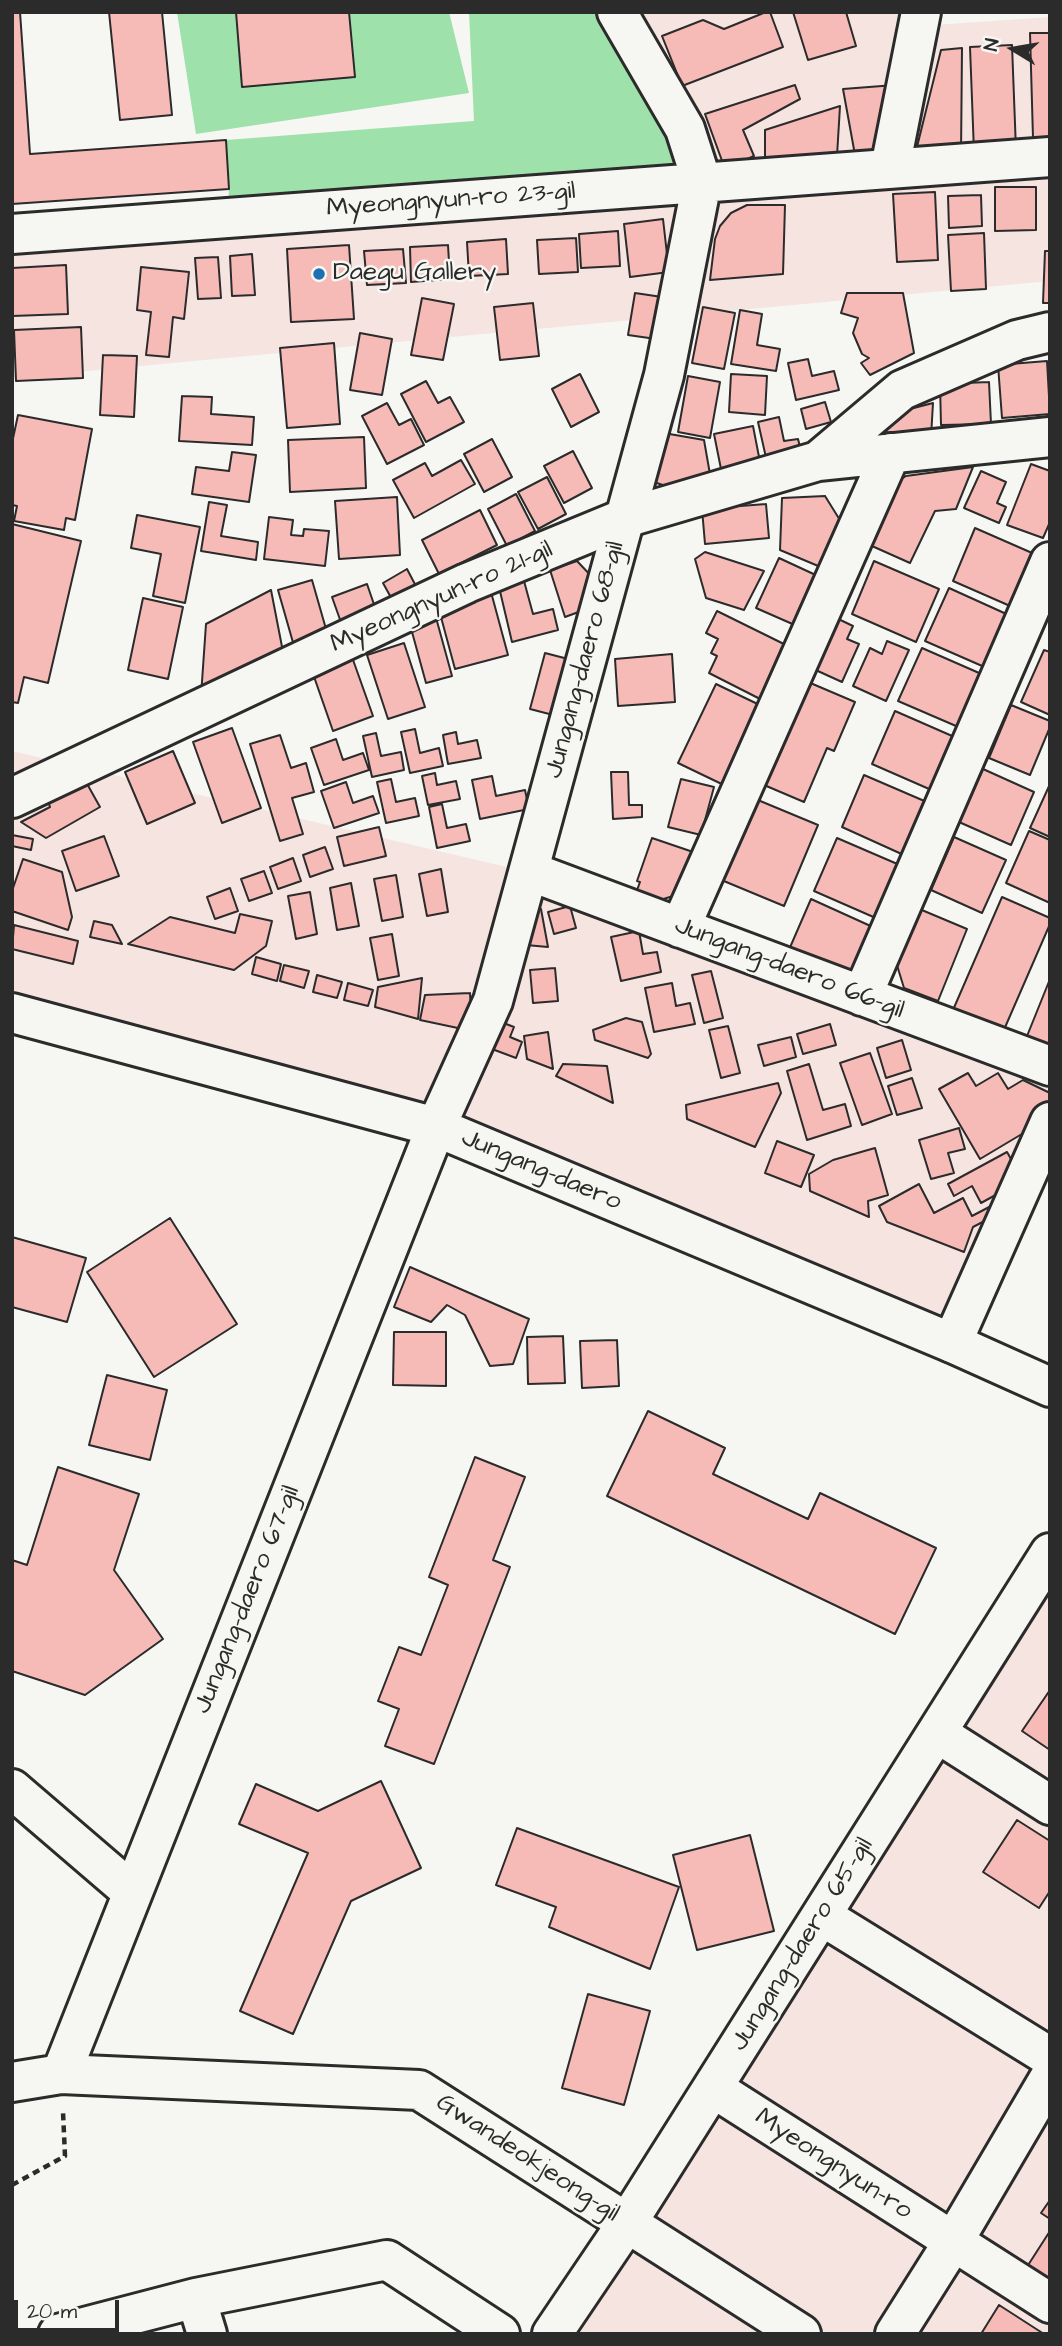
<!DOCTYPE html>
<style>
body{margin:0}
#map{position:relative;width:1062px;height:2346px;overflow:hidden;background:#f6f6f2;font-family:"Architects Daughter",sans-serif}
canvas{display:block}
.frame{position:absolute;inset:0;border:14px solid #2b2b2b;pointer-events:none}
.north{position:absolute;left:978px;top:14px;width:70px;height:70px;-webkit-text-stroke:5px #f6f6f2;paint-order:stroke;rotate:281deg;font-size:19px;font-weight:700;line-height:28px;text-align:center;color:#2b2b2b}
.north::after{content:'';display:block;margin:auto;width:24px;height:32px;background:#2b2b2b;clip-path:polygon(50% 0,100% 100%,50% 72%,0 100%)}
.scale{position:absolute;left:14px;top:2300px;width:105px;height:32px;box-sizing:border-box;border:4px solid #2b2b2b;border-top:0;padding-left:9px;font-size:21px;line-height:24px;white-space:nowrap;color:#2b2b2b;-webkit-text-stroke:5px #f6f6f2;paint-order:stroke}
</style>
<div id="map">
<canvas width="1062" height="2346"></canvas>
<div class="frame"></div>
<div class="north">N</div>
<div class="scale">20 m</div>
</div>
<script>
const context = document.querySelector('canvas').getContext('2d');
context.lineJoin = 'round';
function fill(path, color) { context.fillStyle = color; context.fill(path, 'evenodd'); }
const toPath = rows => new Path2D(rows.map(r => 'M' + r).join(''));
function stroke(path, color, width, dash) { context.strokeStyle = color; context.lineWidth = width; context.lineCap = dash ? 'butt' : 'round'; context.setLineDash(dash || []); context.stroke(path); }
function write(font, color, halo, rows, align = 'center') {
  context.font = font + ' "Architects Daughter",sans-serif'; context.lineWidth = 5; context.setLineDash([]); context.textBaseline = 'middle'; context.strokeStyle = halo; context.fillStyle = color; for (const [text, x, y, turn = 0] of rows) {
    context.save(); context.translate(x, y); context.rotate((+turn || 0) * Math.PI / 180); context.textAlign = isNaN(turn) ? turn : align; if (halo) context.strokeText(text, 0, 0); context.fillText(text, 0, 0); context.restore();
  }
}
fill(toPath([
 [617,12,921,12,920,26,1050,17,1050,281,12,378,12,234,701,182],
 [12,751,528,872,1050,1066,1050,1122,952,1343,436,1127,12,1017],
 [1050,1542,1050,2334,551,2334]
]), '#f6e4e0');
fill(toPath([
 [177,12,449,12,469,93,196,134],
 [469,12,617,12,702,182,230,217,226,140,474,121]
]), '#9ee1ab');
const building = toPath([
 [12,12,20,12,30,154,226,140,229,189,12,204,12,12],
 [109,12,162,12,172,115,120,120,109,12],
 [236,12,349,12,355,77,242,87,236,12],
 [766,12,770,12,783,47,682,86,662,36,703,20,724,29,766,12],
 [793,12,846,12,856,46,808,60,793,12],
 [1030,33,1050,33,1050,137,1033,138,1030,33],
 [1012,45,1016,150,974,152,970,47,1012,45],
 [962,48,961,155,914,159,941,50,962,48],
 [795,85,800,99,743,130,754,156,725,169,705,114,795,85],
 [895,85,885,152,855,155,843,89,895,85],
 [840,106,837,156,765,162,765,130,840,106],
 [995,187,1036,187,1036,230,995,231,995,187],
 [935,192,938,260,897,262,893,194,935,192],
 [981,195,982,226,949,228,948,196,981,195],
 [747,205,785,205,783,274,710,280,715,239,720,226,731,213,747,205],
 [663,219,669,272,630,277,624,224,663,219],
 [618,231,620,266,581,268,579,234,618,231],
 [984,233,986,289,951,291,948,235,984,233],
 [576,238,578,272,539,274,537,240,576,238],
 [506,239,508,274,469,276,467,242,506,239],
 [349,245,354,319,291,322,287,249,349,245],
 [448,245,450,279,411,282,410,247,448,245],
 [403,249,406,283,367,285,364,251,403,249],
 [1045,251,1050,251,1050,303,1043,303,1045,251],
 [252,254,255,295,232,296,230,256,252,254],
 [218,257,221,298,198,299,195,258,218,257],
 [66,265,68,314,12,316,12,268,66,265],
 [141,267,189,272,184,319,173,317,169,357,146,355,151,312,137,310,141,267],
 [635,293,662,297,656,339,628,335,635,293],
 [847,293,903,293,914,353,870,375,861,363,869,358,862,354,853,333,858,318,841,313,847,293],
 [422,298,454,304,443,360,411,355,422,298],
 [533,303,539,356,500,360,494,307,533,303],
 [703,307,735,313,724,369,692,363,703,307],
 [740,310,762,314,757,345,780,349,776,371,731,364,740,310],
 [81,327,83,378,16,381,14,330,81,327],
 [360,333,392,339,382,395,350,390,360,333],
 [334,343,340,424,287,428,280,348,334,343],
 [103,355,137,356,134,417,100,415,103,355],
 [808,359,812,376,834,371,839,390,796,400,788,363,808,359],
 [1047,361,1050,414,1002,418,998,365,1047,361],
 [580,374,599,412,571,427,552,389,580,374],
 [731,374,767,376,765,415,729,412,731,374],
 [688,376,720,382,710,438,678,432,688,376],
 [426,381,438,403,450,397,464,422,426,442,401,394,426,381],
 [989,382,991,424,941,425,940,384,989,382],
 [182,396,212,397,211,414,254,417,252,445,179,441,182,396],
 [825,402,831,422,806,429,801,409,825,402],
 [387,403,399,425,411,419,424,445,387,464,362,416,387,403],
 [933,403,931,437,869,442,906,410,933,403],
 [18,415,92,429,75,520,66,518,64,530,14,521,17,506,12,505,12,443,18,415],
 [779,417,784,441,798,439,802,455,767,462,758,422,779,417],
 [753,426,760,462,721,469,714,434,753,426],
 [658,432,704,440,711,480,666,486,644,479,658,432],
 [364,437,366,488,290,492,288,440,364,437],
 [492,439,512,477,484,492,464,454,492,439],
 [573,451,592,488,564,503,544,466,573,451],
 [232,452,256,455,249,502,192,494,196,467,229,471,232,452],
 [461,460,475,484,414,518,393,480,425,463,432,476,461,460],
 [1031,464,1050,471,1050,522,1043,538,1007,525,1031,464],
 [973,467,956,509,935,511,910,563,863,542,884,490,906,476,973,467],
 [981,471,1006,482,997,503,1006,507,999,523,964,508,981,471],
 [547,477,566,514,538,529,518,492,547,477],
 [516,494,535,531,507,546,488,509,516,494],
 [825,496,843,525,823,568,780,550,782,498,825,496],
 [397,497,400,555,339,559,335,501,397,497],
 [209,502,227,505,221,536,258,542,256,560,201,551,209,502],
 [766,504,769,538,705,544,702,509,766,504],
 [480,510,497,545,439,574,422,540,480,510],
 [137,515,200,527,185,603,153,596,161,554,131,548,137,515],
 [269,517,293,520,291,535,303,536,304,529,329,531,325,566,264,559,269,517],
 [12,524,81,541,48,683,24,677,18,703,12,702,12,524],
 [975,528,1039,556,1017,609,953,581,975,528],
 [705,552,764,571,744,610,706,598,695,559,705,552],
 [779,558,820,577,797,626,756,608,779,558],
 [577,561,595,580,584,610,565,617,550,570,577,561],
 [874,561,939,589,916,642,852,614,874,561],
 [407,569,418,590,394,603,383,583,407,569],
 [312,580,328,636,294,646,278,590,312,580],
 [524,581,533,614,553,609,558,630,512,642,499,587,524,581],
 [367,584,378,616,343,628,332,597,367,584],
 [949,588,1013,617,989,669,925,641,949,588],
 [271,590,284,657,201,696,206,624,271,590],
 [491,592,508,655,455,669,438,606,491,592],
 [143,598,183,607,168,679,128,670,143,598],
 [717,611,792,648,766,702,709,673,717,656,711,653,718,639,706,633,717,611],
 [435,614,452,676,426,683,409,621,435,614],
 [832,616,853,626,847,639,859,644,842,682,809,667,832,616],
 [887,641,909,650,886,701,853,686,870,648,882,654,887,641],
 [404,643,425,707,388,719,367,655,404,643],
 [922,648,986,676,963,729,898,701,922,648],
 [1044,650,1050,652,1050,715,1021,702,1044,650],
 [545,653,572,660,557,716,530,709,545,653],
 [672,654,675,702,618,706,615,659,672,654],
 [352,657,373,716,333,731,312,671,352,657],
 [801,679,855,702,834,751,827,748,804,802,757,782,801,679],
 [716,684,768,709,730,788,678,763,716,684],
 [1011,705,1050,721,1050,727,1030,775,989,758,1011,705],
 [895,711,959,739,936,792,872,764,895,711],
 [232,728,261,808,222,823,193,742,232,728],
 [415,729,420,753,439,748,443,766,410,773,401,732,415,729],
 [456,732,458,744,477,740,481,758,448,764,443,735,456,732],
 [376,733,381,756,401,752,404,770,372,777,363,736,376,733],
 [280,735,291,768,306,763,314,792,292,798,303,834,280,841,250,744,280,735],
 [336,739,343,760,363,753,369,770,324,785,311,748,336,739],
 [173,751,195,803,147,824,125,772,173,751],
 [983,769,1034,792,1011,845,959,822,983,769],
 [611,772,628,772,629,805,642,805,642,817,613,819,611,772],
 [81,773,100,807,46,838,21,822,50,807,45,792,81,773],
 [435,773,437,785,456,781,460,799,428,805,422,776,435,773],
 [864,775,929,803,906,856,842,827,864,775],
 [492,776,496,796,525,790,529,809,480,819,472,780,492,776],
 [391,779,396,802,415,798,419,816,386,823,377,782,391,779],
 [681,779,714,787,701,835,668,827,681,779],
 [346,782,353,803,373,796,379,813,334,828,321,791,346,782],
 [1050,784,1050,837,1030,828,1050,784],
 [753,798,818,825,784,906,719,879,753,798],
 [442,804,447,828,466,824,470,841,437,848,429,807,442,804],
 [379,827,386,856,344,866,337,837,379,827],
 [1029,831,1050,840,1050,903,1006,883,1029,831],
 [12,835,33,839,31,850,12,846,12,835],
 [104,836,119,876,76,891,62,851,104,836],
 [954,837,1006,860,982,913,931,890,954,837],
 [652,838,699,854,686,892,657,901,636,893,640,882,637,881,652,838],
 [837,838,902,866,878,919,814,891,837,838],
 [325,847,333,869,310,877,303,855,325,847],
 [293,858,301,881,278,889,270,867,293,858],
 [23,859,62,872,72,917,68,930,12,911,12,891,23,859],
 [441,869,448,912,427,916,419,874,441,869],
 [264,871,272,893,249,901,241,879,264,871],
 [396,875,403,917,382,921,374,879,396,875],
 [351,883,359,926,337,930,330,888,351,883],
 [230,888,238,911,215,919,207,897,230,888],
 [310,892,317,934,296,939,288,896,310,892],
 [1002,897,1050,918,1050,924,1003,1032,953,1010,1002,897],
 [811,899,875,928,852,980,788,952,811,899],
 [570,906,576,928,554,934,548,912,570,906],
 [532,907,541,909,548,947,526,945,532,907],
 [917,908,967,929,938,1001,904,988,896,962,917,908],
 [240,914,272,921,266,946,234,970,128,944,170,917,235,933,240,914],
 [94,921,112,925,122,944,90,937,94,921],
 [14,925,78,941,73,964,12,949,14,925],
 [639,931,643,954,657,952,661,972,621,981,611,937,639,931],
 [392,934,399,976,378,980,370,938,392,934],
 [256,957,281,964,277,981,252,974,256,957],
 [284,965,309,971,304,988,280,981,284,965],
 [555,968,558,1001,533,1003,530,970,555,968],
 [711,971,723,1018,704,1023,692,975,711,971],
 [317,975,342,982,337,998,313,992,317,975],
 [422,978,418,1019,375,1007,378,987,422,978],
 [1050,979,1050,1056,1023,1046,1050,979],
 [348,983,373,990,368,1006,344,1000,348,983],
 [672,983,676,1006,690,1003,695,1024,654,1032,645,988,672,983],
 [470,993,472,1031,420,1020,425,995,470,993],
 [626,1018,642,1022,651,1054,648,1058,595,1040,593,1030,626,1018],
 [501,1022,514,1027,510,1037,522,1042,516,1058,492,1049,501,1022],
 [830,1024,836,1045,803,1054,797,1034,830,1024],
 [728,1026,740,1073,721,1078,709,1030,728,1026],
 [548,1032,553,1069,527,1059,524,1036,548,1032],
 [791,1037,796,1057,764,1066,758,1045,791,1037],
 [902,1040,911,1070,886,1078,877,1048,902,1040],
 [870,1053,892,1114,862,1125,840,1063,870,1053],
 [563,1064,607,1066,613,1103,556,1076,563,1064],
 [809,1064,823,1110,845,1104,851,1126,807,1140,787,1071,809,1064],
 [968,1073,976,1086,998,1073,1008,1089,1023,1080,1050,1093,1050,1099,1037,1125,980,1159,939,1089,968,1073],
 [912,1078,922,1108,897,1115,888,1086,912,1078],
 [778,1083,781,1093,755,1147,687,1119,686,1105,778,1083],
 [959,1128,965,1149,948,1153,954,1173,931,1179,919,1140,959,1128],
 [777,1141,814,1155,801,1187,765,1173,777,1141],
 [875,1148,888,1195,868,1201,869,1217,810,1191,809,1174,833,1160,875,1148],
 [1007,1152,1023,1180,981,1203,972,1186,954,1196,948,1184,1007,1152],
 [919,1184,934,1213,963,1198,972,1216,993,1205,998,1214,973,1227,964,1252,887,1222,879,1206,919,1184],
 [170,1218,237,1324,154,1377,87,1272,170,1218],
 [12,1237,86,1258,67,1322,12,1307,12,1237],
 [410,1267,529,1319,513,1364,490,1366,465,1315,447,1305,431,1322,394,1307,410,1267],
 [394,1332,446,1332,446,1386,393,1385,394,1332],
 [563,1336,565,1383,528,1384,527,1337,563,1336],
 [617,1340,619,1386,582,1388,580,1341,617,1340],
 [107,1375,167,1390,150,1460,89,1445,107,1375],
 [648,1411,725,1448,713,1474,808,1519,820,1493,936,1548,895,1634,607,1496,648,1411],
 [475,1457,525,1477,493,1560,510,1567,434,1764,385,1746,399,1709,378,1701,399,1647,421,1655,448,1585,429,1577,475,1457],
 [58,1467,139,1494,114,1570,163,1639,85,1695,12,1671,12,1560,27,1565,58,1467],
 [1050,1690,1050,1750,1022,1731,1050,1690],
 [381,1781,421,1868,351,1901,293,2034,240,2011,308,1853,239,1824,256,1784,318,1811,381,1781],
 [1017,1820,1050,1841,1050,1891,1039,1908,983,1872,1017,1820],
 [517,1828,679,1887,650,1969,549,1927,556,1907,496,1885,517,1828],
 [750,1835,774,1931,697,1950,673,1855,750,1835],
 [588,1994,650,2011,624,2105,562,2088,588,1994],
 [1050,2200,1050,2219,1041,2213,1050,2200],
 [1050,2231,1050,2291,1023,2273,1050,2231],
 [999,2305,1044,2334,981,2334,999,2305]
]);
fill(building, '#f7bbb7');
stroke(building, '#2b2b2b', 2);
const street = toPath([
 [890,168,921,12],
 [818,461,902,390,1017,340,1050,332],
 [12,798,467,583,625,518,818,461,1050,437],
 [529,871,1050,1066],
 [680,928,891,453],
 [862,996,1050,562],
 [952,1343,1050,1122],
 [937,1733,1050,1805],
 [12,1789,132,1892],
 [822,1916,1050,2057],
 [61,2074,436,1127],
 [12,2082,61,2074,419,2090,801,2334],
 [713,2088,1050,2303],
 [196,2298,207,2334],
 [58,2334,196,2298,387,2260,500,2334],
 [552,2334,627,2223,1050,1553]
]);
const secondary = toPath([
 [12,234,1050,157],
 [12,1013,436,1127,952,1343,1050,1387],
 [436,1127,493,1001,664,375,702,182,685,129,617,12],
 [895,2334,953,2242,1050,2077]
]);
stroke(street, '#2b2b2b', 44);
stroke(secondary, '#2b2b2b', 44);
stroke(toPath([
 [12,2185,65,2156,63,2112]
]), '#2b2b2b', 4.5, [7, 5]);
stroke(street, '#f6f6f2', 38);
stroke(secondary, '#f6f6f2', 38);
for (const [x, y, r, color] of [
 [319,274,7,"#1f6fb2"]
]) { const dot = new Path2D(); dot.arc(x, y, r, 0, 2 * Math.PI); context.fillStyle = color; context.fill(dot); stroke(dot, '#f6f6f2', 2.5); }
write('26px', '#2b2b2b', '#f6f6f2', [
 ["Myeongnyun-ro 23-gil",451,201,-4],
 ["Myeongnyun-ro 21-gil",442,598,-24],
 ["Jungang-daero 68-gil",586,660,-75],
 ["Jungang-daero 66-gil",789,969,21],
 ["Jungang-daero",541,1171,23],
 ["Jungang-daero 67-gil",248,1600,-68],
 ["Jungang-daero 65-gil",803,1945,-58],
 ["Gwandeokjeong-gil",527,2159,33],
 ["Myeongnyun-ro",833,2165,33]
]);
write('26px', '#2b2b2b', '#f6f6f2', [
 ["Daegu Gallery",333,274]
], 'left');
</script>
